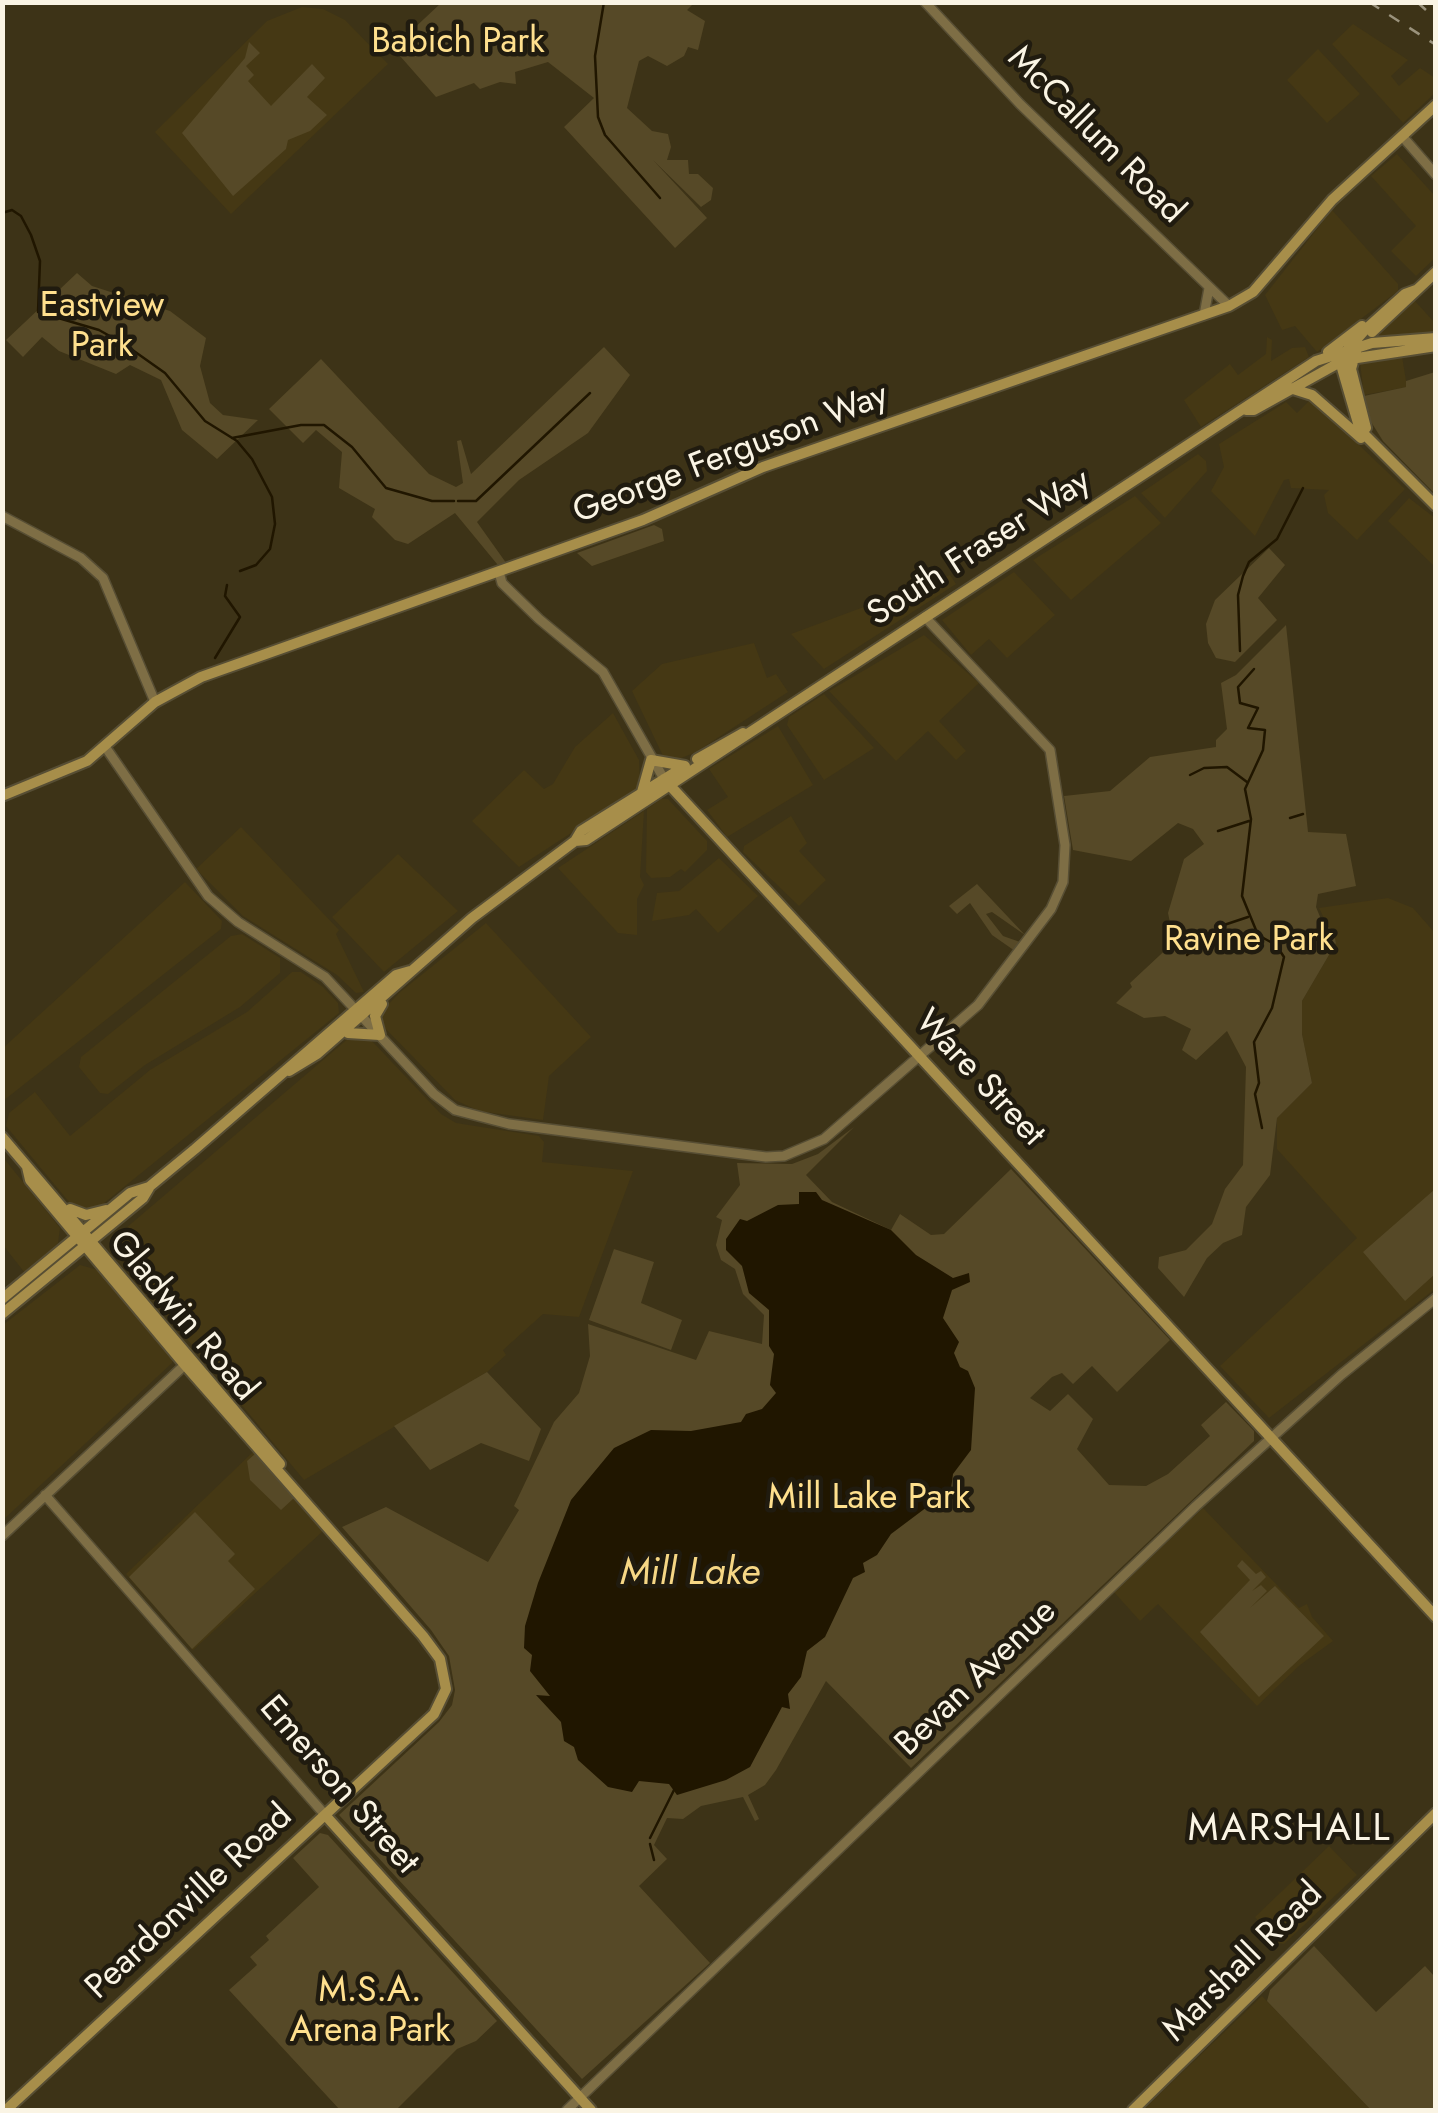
<!DOCTYPE html>
<html>
<head>
<meta charset="utf-8">
<style>
	body { margin:0 }
	#map { position:relative; width:1438px; height:2113px; overflow:hidden; background:#3d3317; font-family:Jost,sans-serif }
	canvas { display:block }
	.frame { position:absolute; inset:0; border:5px solid #faf4e4; pointer-events:none }
</style>
</head>
<body>
<div id="map">
<canvas width="1438" height="2113"></canvas>
<div class="frame"></div>
</div>
<script>
const context = document.querySelector('canvas').getContext('2d');
context.lineJoin = 'round';
function fill(path, color) {
  context.fillStyle = color;
  context.fill(path, 'evenodd');
}
function toPath(rows) {
  const path = new Path2D();
  for (const r of rows) {
    path.moveTo(r[0], r[1]);
    for (let i = 2; i < r.length; i += 2) path.lineTo(r[i], r[i + 1]);
  }
  return path;
}
function strokePath(path, color, width, dash) {
  context.strokeStyle = color;
  context.lineWidth = width;
  context.lineCap = dash ? 'butt' : 'round';
  context.setLineDash(dash || []);
  context.stroke(path);
}
function write(font, color, halo, rows, align = 'center') {
  context.font = font + ' Jost,sans-serif';
  context.lineWidth = 9;
  context.setLineDash([]);
  context.textBaseline = 'middle';
  context.strokeStyle = halo;
  context.fillStyle = color;
  for (const [text, x, y, turn = 0] of rows) {
    context.save();
    context.translate(x, y);
    context.rotate((+turn || 0) * Math.PI / 180);
    context.textAlign = isNaN(turn) ? turn : align;
    if (halo) context.strokeText(text, 0, 0);
    context.fillText(text, 0, 0);
    context.restore();
  }
}
const built = toPath([
	[302,7,323,9,345,20,388,64,231,214,155,132,267,21],
	[1353,24,1408,60,1391,76,1399,86,1420,68,1435,78,1435,93,1403,123,1332,44],
	[1318,49,1360,94,1327,123,1287,80],
	[1397,154,1435,196,1435,258,1416,276,1391,251,1416,226,1371,176],
	[1332,210,1398,284,1398,291,1317,352,1295,326,1282,330,1265,295],
	[1414,300,1435,323,1435,332,1379,336,1382,327],
	[1267,337,1272,340,1271,361,1292,348,1305,347,1309,357,1201,427,1184,400,1230,364,1238,375,1266,354],
	[1402,356,1407,387,1364,395,1360,363],
	[1311,399,1405,489,1357,540,1328,513,1324,495,1329,490,1291,488,1289,479,1284,480,1255,536,1211,491,1224,467,1219,444,1286,402,1297,413],
	[1198,454,1206,461,1207,471,1165,518,1141,493],
	[1135,496,1161,523,1071,600,1033,560],
	[1409,498,1435,518,1435,567,1388,521],
	[1014,572,1055,615,1007,658,989,639,971,655,942,620],
	[950,575,956,584,824,669,791,634],
	[924,635,979,683,939,721,966,751,956,760,928,731,896,761,829,691],
	[754,643,767,678,776,674,788,692,696,752,679,759,664,758,632,691,662,664],
	[824,694,874,748,824,780,787,725,789,717],
	[613,713,639,760,640,788,519,867,472,821,524,770,544,789,553,784,575,747],
	[778,726,813,785,727,837,707,810,728,797,709,769],
	[661,799,668,799,707,841,707,850,685,872,681,869,670,877,651,878,646,872,647,809],
	[644,811,640,877,644,885,637,899,637,935,618,933,558,868],
	[791,816,807,843,799,851,826,880,799,906,743,852,744,846],
	[241,827,339,930,336,934,364,992,356,993,337,975,243,916,196,869],
	[398,854,458,911,384,972,332,917],
	[719,858,758,896,718,933,696,909,689,915,652,921,657,893,679,891],
	[185,882,222,921,221,929,3,1101,3,1048],
	[1388,898,1413,908,1435,933,1435,1289,1269,1418,1220,1366,1357,1238,1277,1149,1277,1118,1312,1083,1302,1034,1302,1001,1336,943,1319,908],
	[486,923,591,1037,549,1076,543,1120,479,1111,455,1100,381,1024,384,1009,399,993],
	[242,934,280,958,280,973,240,1007,145,1065,108,1094,100,1093,79,1067,81,1057,231,936],
	[292,972,301,972,323,987,338,1003,339,1013,98,1208,79,1208,69,1202,6,1126,9,1113,35,1092,70,1136,150,1070,247,1012],
	[350,1037,371,1040,441,1114,456,1123,539,1136,544,1142,542,1162,633,1171,579,1317,543,1314,503,1350,506,1355,487,1372,304,1480,118,1256,112,1240],
	[2,1156,60,1228,58,1243,25,1273,3,1245],
	[80,1265,98,1270,173,1359,172,1363,3,1520,3,1325],
	[253,1452,323,1531,193,1650,126,1574],
	[1203,1508,1299,1608,1307,1604,1312,1617,1333,1641,1300,1665,1257,1706,1158,1604,1140,1621,1113,1591],
	[1329,1846,1357,1875,1284,1944,1278,1943,1255,1917],
	[1262,1996,1371,2110,1143,2110]
]);
const green = toPath([
	[441,3,694,3,687,10,705,21,698,50,688,47,684,56,667,66,648,56,639,61,627,108,652,131,668,134,671,147,667,160,688,160,689,174,698,174,713,188,711,200,701,207,653,160,707,218,675,248,564,127,594,98,548,62,515,72,516,84,500,82,480,89,474,83,436,97,393,48],
	[249,42,260,53,246,66,254,75,248,81,271,106,312,64,325,78,307,97,327,115,310,131,288,140,286,149,233,196,182,133,245,58],
	[77,273,92,286,170,311,206,338,200,366,210,403,223,415,258,420,217,459,182,430,161,380,130,365,116,374,59,351,42,337,23,357,6,340],
	[604,347,630,375,588,433,519,480,477,522,509,567,502,570,455,513,408,544,395,540,372,517,375,509,339,488,342,452,316,430,303,443,269,409,321,359,429,474,456,487,463,483,457,441,461,440,471,474],
	[1435,372,1436,372,1435,494,1383,441,1368,417,1364,396,1406,387,1406,381],
	[654,525,662,529,664,541,592,566,577,553],
	[1269,548,1285,565,1258,598,1277,620,1235,662,1216,658,1208,643,1206,624,1215,600],
	[1286,625,1308,832,1346,834,1356,886,1318,894,1316,907,1323,924,1333,930,1336,943,1302,1001,1302,1034,1312,1083,1277,1118,1270,1175,1246,1207,1242,1235,1223,1243,1207,1258,1184,1297,1158,1268,1159,1257,1186,1250,1212,1224,1225,1189,1243,1165,1246,1067,1227,1031,1196,1060,1182,1050,1191,1029,1165,1016,1144,1018,1116,1003,1132,987,1130,983,1174,942,1168,913,1184,859,1204,844,1193,829,1178,823,1131,861,1073,850,1064,796,1110,791,1150,757,1216,747,1216,740,1227,729,1221,683,1236,675],
	[977,884,1025,935,992,912,986,914,1003,936,1020,942,1015,951,992,935,970,903,957,914,949,906],
	[854,1127,806,1175,832,1202,891,1230,900,1214,931,1235,944,1234,1011,1169,1170,1340,1117,1392,1092,1366,1073,1384,1062,1373,1052,1377,1030,1398,1050,1411,1068,1394,1093,1419,1077,1449,1109,1485,1146,1486,1168,1474,1210,1436,1201,1425,1226,1402,1254,1431,1254,1441,911,1768,826,1681,776,1770,765,1785,748,1795,759,1819,755,1821,743,1797,701,1806,683,1819,667,1818,654,1845,667,1859,639,1886,710,1963,582,2079,339,1815,439,1722,452,1705,455,1690,449,1656,431,1630,342,1527,386,1507,488,1562,519,1510,514,1506,554,1422,579,1393,590,1356,588,1324,696,1360,709,1331,762,1344,764,1315,743,1294,735,1269,721,1260,716,1245,722,1220,716,1217,740,1185,737,1163,792,1164,818,1154],
	[1434,1190,1435,1274,1405,1301,1363,1252],
	[614,1249,654,1262,641,1303,682,1320,671,1350,589,1320],
	[487,1372,541,1429,529,1461,481,1443,430,1470,394,1426],
	[255,1454,294,1498,281,1510,250,1480,247,1461],
	[195,1512,235,1554,228,1561,255,1589,192,1649,129,1577],
	[1242,1560,1256,1574,1261,1571,1266,1577,1252,1591,1261,1585,1267,1591,1250,1608,1275,1586,1324,1636,1259,1697,1200,1632,1250,1580,1237,1566],
	[320,1833,328,1835,497,2021,476,2041,457,2049,396,2110,340,2110,229,1990,257,1965,250,1957,269,1940,266,1936,319,1887,293,1858],
	[1314,1946,1376,2012,1425,1966,1435,1977,1435,2110,1371,2110,1267,2001,1270,1990]
]);
const water = toPath([
	[799,1192,816,1192,822,1200,891,1230,916,1255,953,1278,969,1273,970,1282,952,1290,943,1318,959,1342,954,1353,960,1367,968,1371,975,1388,971,1450,953,1474,951,1489,891,1534,877,1555,863,1563,865,1572,853,1578,825,1637,807,1651,801,1677,788,1694,790,1709,782,1707,750,1767,726,1780,677,1795,669,1784,639,1781,632,1792,608,1787,578,1760,574,1747,564,1741,561,1722,536,1695,550,1696,530,1671,532,1655,524,1648,525,1626,538,1583,571,1500,614,1448,651,1430,691,1431,741,1422,746,1414,762,1409,776,1393,770,1385,774,1354,769,1346,769,1310,749,1293,742,1266,726,1250,726,1239,740,1219,747,1221,778,1205,799,1204]
]);
const stream = toPath([
	[604,2,595,56,598,117,605,135,660,198],
	[2,213,12,210,21,216,31,235,40,261,38,312,99,330,124,344,165,373,205,421,237,441,252,459,272,497,275,524,270,549,256,565,240,571],
	[232,438,301,425,324,425,352,447,386,488,432,501,454,501],
	[458,501,476,501,590,393],
	[1240,651,1238,595,1243,576,1249,562,1277,539,1303,488],
	[215,658,240,617,225,596,227,585],
	[1254,669,1238,687,1240,703,1258,708,1248,728,1265,730,1263,750,1245,789,1251,819,1242,896,1258,935,1276,945,1284,957,1272,1008,1254,1042,1259,1083,1255,1094,1262,1128],
	[1190,775,1204,768,1227,767,1247,782],
	[1290,818,1303,814],
	[1218,831,1249,821],
	[1187,955,1221,926,1248,917],
	[650,1838,674,1790],
	[650,1844,654,1860]
]);
const tertiary = toPath([
	[925,2,1020,104,1229,306],
	[1402,136,1436,175],
	[1204,315,1209,288],
	[2,516,81,558,103,578,155,702],
	[499,572,502,583,539,619,603,672,664,779],
	[106,748,208,896,238,922,325,977,434,1094,455,1110,509,1124,766,1157,784,1156,824,1139,978,1005,1051,909,1063,882,1065,845,1050,750,925,617],
	[45,1495,326,1816],
	[2,1536,190,1360],
	[567,2110,1196,1506,1341,1375,1436,1298]
]);
const secondary = toPath([
	[1416,290,1405,294,1365,330,1348,349,1342,368,1360,430,1436,506],
	[1372,332,1436,272],
	[1357,348,1351,369,1366,428],
	[1328,352,1362,326],
	[1290,388,1312,395,1361,438],
	[1246,410,1254,410,1344,360,1436,346],
	[697,759,743,733],
	[664,779,1436,1617],
	[642,792,651,760,685,766],
	[2,796,87,761,155,702,201,677,643,520,763,467,1229,306,1253,292,1332,200,1436,105],
	[575,841,586,840,1316,361,1372,343,1436,338],
	[348,1033,380,1035],
	[380,1035,375,1016,382,1004],
	[289,1071,317,1054,472,918,575,841,581,831,682,768],
	[2,1137,280,1464],
	[70,1209,86,1215,106,1210],
	[2,1299,130,1193,149,1187,195,1149,396,975,410,971],
	[2,1314,143,1198,149,1188],
	[326,1816,591,2110],
	[6,2110,434,1714,446,1689,440,1659,423,1636,185,1365,30,1180,27,1167],
	[1133,2110,1436,1813]
]);
const rail = toPath([
	[1369,2,1436,45],
	[1417,2,1436,19]
]);
const parkNames = [
	["Babich Park",458,44],
	["Eastview",102,308],
	["Park",102,348],
	["Ravine Park",1249,942],
	["Mill Lake Park",869,1500],
	["M.S.A.",370,1993],
	["Arena Park",370,2033]
];
const streetNames = [
	["McCallum Road",1095,136,45],
	["George Ferguson Way",731,455,-21],
	["South Fraser Way",980,549,-33],
	["Ware Street",979,1079,47],
	["Gladwin Road",182,1317,50],
	["Bevan Avenue",977,1679,-44],
	["Emerson Street",338,1786,49],
	["Peardonville Road",190,1903,-43],
	["Marshall Road",1244,1963,-45]
];
const waterNames = [
	["Mill Lake",690,1575]
];
const neighbourhoodNames = [
	["MARSHALL",1290,1831]
];
fill(built, '#453814');
fill(green, '#564927');
fill(water, '#201600');
strokePath(stream, '#201600', 2.5);
strokePath(tertiary, '#574e34', 12);
strokePath(secondary, '#574e34', 14);
strokePath(tertiary, '#7e6e45', 9);
strokePath(secondary, '#a78e4a', 10);
strokePath(rail, '#9a927c', 2.5, [12, 12]);
write('35px', '#ffe08e', '#201b0f', parkNames);
write('35px', '#faf4e4', '#201b0f', streetNames);
write('italic 38px', '#f6d785', '#201b0f', waterNames);
context.letterSpacing = '2.5px';
write('38px', '#faf4e4', '#201b0f', neighbourhoodNames);
context.letterSpacing = '0px';
</script>
</body>
</html>
